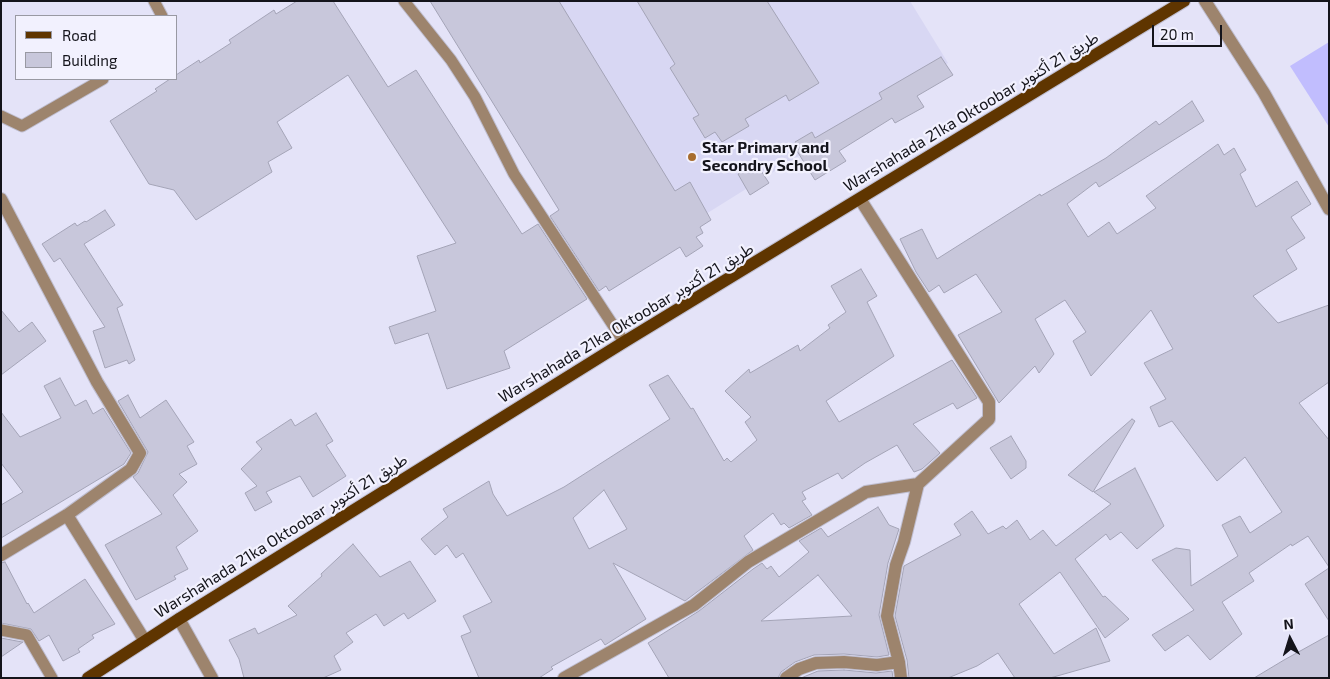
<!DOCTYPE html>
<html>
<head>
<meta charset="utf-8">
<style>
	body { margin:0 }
	#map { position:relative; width:1330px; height:679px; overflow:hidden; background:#e4e3f8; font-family:"Exo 2",sans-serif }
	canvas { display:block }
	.frame { position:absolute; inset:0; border:2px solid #14141b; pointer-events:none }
	.legend { position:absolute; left:15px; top:15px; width:162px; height:65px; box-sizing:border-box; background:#f2f1fe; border:1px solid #9999a3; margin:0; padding:6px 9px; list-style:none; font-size:15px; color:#14141b }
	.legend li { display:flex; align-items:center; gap:10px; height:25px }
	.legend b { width:25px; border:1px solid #9999a3 }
	.north { position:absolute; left:1265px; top:614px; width:50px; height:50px; -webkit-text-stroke:4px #f2f1fe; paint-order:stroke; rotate:355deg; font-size:14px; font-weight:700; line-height:20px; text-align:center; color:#14141b }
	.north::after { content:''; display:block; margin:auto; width:18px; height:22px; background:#14141b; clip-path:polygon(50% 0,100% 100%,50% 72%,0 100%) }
	.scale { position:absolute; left:1152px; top:25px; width:70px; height:22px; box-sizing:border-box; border:2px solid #14141b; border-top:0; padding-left:6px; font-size:15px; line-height:18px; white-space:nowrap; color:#14141b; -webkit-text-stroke:4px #f2f1fe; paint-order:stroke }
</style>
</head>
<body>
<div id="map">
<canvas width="1330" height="679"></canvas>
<div class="frame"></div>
<ul class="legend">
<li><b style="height:6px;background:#5f3500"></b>Road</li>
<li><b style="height:14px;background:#c8c7db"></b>Building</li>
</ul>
<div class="north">N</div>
<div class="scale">20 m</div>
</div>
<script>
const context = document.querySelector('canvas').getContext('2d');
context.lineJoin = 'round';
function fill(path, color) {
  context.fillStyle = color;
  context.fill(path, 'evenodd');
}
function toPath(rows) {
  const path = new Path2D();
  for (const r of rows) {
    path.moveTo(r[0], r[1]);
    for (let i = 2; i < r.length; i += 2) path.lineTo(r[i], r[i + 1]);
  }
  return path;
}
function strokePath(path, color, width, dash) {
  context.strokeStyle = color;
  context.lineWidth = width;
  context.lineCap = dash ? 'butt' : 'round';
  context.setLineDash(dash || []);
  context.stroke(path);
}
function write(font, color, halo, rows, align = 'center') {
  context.font = font + ' "Exo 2","Noto Sans Arabic",sans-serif';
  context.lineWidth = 4.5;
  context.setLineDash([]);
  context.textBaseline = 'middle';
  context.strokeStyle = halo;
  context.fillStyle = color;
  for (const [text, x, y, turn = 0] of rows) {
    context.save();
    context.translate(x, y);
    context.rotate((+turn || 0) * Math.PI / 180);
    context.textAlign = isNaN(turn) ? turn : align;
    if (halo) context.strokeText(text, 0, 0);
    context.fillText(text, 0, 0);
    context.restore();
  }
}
const built = toPath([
	[491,1,910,1,948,63,645,252]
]);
const green = toPath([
	[1329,42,1329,127,1290,66]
]);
const building = toPath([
	[297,1,333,1,388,87,416,70,522,234,538,224,587,299,504,351,510,368,447,389,428,333,395,344,389,327,436,311,417,256,456,243,348,75,277,122,292,148,268,162,272,172,196,220,174,190,149,184,110,121,157,91,155,89,170,79,176,79,176,75,199,60,200,63,231,43,229,40,274,10,276,14,297,1],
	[430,1,559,1,675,191,690,182,711,220,700,227,703,233,696,237,703,246,686,257,680,247,609,291,606,286,599,291,550,216,559,210,430,1],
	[637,1,767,1,819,83,789,101,786,95,745,119,749,126,722,142,715,132,705,138,693,118,699,115,670,68,675,64,637,1],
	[941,57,953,75,917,96,924,107,895,123,892,118,839,151,846,161,815,180,797,151,799,149,795,142,812,132,815,138,882,99,879,93,941,57],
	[1192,101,1204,121,1099,187,1096,182,1067,204,1088,237,1109,222,1117,234,1156,208,1146,196,1218,144,1224,155,1234,148,1246,170,1240,174,1256,207,1297,181,1311,204,1291,217,1305,238,1286,250,1297,269,1253,296,1278,323,1329,305,1329,382,1299,403,1329,440,1329,567,1308,536,1292,546,1291,544,1249,573,1254,581,1222,602,1242,634,1210,660,1188,635,1165,651,1152,635,1194,610,1152,560,1176,548,1190,550,1191,586,1238,556,1222,525,1240,516,1250,533,1282,512,1245,457,1217,481,1172,421,1159,427,1150,407,1166,399,1144,363,1173,349,1151,310,1091,376,1073,341,1086,332,1065,300,1035,319,1054,354,1039,373,1035,366,999,403,958,335,1002,312,976,274,944,293,939,285,929,292,916,272,900,239,922,229,937,259,1040,194,1041,196,1106,158,1156,121,1159,125,1192,101],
	[756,163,769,183,750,195,738,174,756,163],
	[105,210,115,225,84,244,123,305,117,308,135,360,129,364,127,360,105,368,93,331,105,327,60,258,54,262,42,244,75,223,77,226,85,221,86,222,105,210],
	[861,269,877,296,867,302,894,356,826,401,839,422,952,360,977,398,957,409,953,403,913,424,940,453,922,469,914,472,897,445,865,463,842,479,838,473,802,492,806,499,802,501,812,515,789,528,784,523,781,525,773,513,744,536,753,550,685,601,613,563,646,619,605,645,601,639,551,667,553,669,539,678,479,678,461,636,471,632,463,616,492,602,463,553,456,558,447,545,435,555,421,539,448,517,443,509,489,481,493,494,507,516,564,487,670,419,649,385,668,375,691,409,693,408,724,461,727,458,731,462,757,440,745,422,751,417,725,391,749,369,750,373,798,345,800,351,830,328,828,325,846,312,831,286,861,269],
	[604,490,627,529,589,549,573,518,604,490],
	[1,310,19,332,32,322,46,341,1,375,1,310],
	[60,378,75,406,86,400,93,414,103,408,131,453,124,464,1,538,1,505,23,492,1,463,1,412,20,437,61,418,44,386,60,378],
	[128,395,140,418,166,400,194,442,187,446,197,464,179,474,187,482,173,495,198,531,176,547,188,569,174,576,176,579,136,600,105,545,162,514,133,477,138,473,148,452,118,401,128,395],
	[316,413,333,441,326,445,346,476,313,497,300,476,266,492,272,502,255,511,245,493,257,486,241,469,262,449,256,442,291,419,295,426,316,413],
	[1132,419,1135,421,1093,492,1068,475,1132,419],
	[1011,436,1026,461,1026,468,1011,479,990,448,1011,436],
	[1135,468,1164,526,1137,549,1121,532,1110,540,1106,534,1075,559,1103,597,1105,596,1129,619,1105,638,1060,572,1019,604,1054,654,1096,628,1110,661,1050,678,1015,678,998,653,977,666,948,678,909,678,907,660,895,616,904,566,961,535,954,524,972,511,988,534,1003,526,1006,529,1017,520,1030,540,1043,530,1056,546,1111,504,1094,492,1135,468],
	[878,507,889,525,899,529,888,563,879,615,889,655,877,657,844,654,814,655,795,662,781,672,778,678,669,678,648,643,699,611,753,569,762,563,767,569,771,566,779,577,809,552,799,541,821,528,828,537,878,507],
	[818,575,852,616,761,621,818,575],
	[353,544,380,577,410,561,436,601,408,619,404,613,384,626,376,614,346,633,353,642,334,656,341,670,323,678,244,678,239,659,229,640,255,628,258,634,297,615,288,606,322,576,321,574,353,544],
	[5,562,27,604,28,603,34,613,85,579,115,624,92,635,94,638,78,649,80,652,63,661,49,635,39,641,31,629,1,623,1,563,5,562],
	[1329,568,1329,621,1305,584,1329,568],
	[1329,635,1329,678,1254,678,1284,660,1329,635],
	[1,638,22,642,23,642,1,657,1,638],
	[844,670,876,673,892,671,893,678,801,678,818,671,844,670]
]);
const service = toPath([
	[154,1,162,16],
	[404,1,451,60,475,97,514,174,624,342],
	[1,116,22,126,103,79],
	[1,630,27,635,52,678]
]);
const minor = toPath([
	[1205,1,1264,93,1329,209],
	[1,199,97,382,140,453,131,469,67,515,1,555],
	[67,515,145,641],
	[179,619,212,678],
	[564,678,694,605,748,562,866,492,918,484,989,419,989,402,860,199],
	[786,678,799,669,816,663,844,662,877,665,899,662],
	[901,678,899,662,887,616,896,565,904,542,918,484]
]);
const primary = toPath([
	[88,678,179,619,624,342,1184,1]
]);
const markers = [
	[692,157,5,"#a86d2e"]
];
const streetNames = [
	["Warshahada 21ka Oktoobar طريق 21 أكتوبر",971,112,-31],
	["Warshahada 21ka Oktoobar طريق 21 أكتوبر",626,323,-31],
	["Warshahada 21ka Oktoobar طريق 21 أكتوبر",281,536,-32]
];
const poiNames = [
	["Star Primary and",702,148],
	["Secondry School",702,166]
];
fill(built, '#d8d7f3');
fill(green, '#c1bdfe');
fill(building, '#c8c7db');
strokePath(building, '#a4a4b7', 1);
strokePath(service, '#bfbed0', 13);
strokePath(minor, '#bfbed0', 14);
strokePath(primary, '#bfbed0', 14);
strokePath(service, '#9d846d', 11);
strokePath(minor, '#9d846d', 12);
strokePath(primary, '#5f3500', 12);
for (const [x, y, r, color] of markers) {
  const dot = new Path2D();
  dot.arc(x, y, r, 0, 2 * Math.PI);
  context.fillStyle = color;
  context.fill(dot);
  strokePath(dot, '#f2f1fe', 2);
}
write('16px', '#14141b', '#f2f1fe', streetNames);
write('bold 16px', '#14141b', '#f2f1fe', poiNames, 'left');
</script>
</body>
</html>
